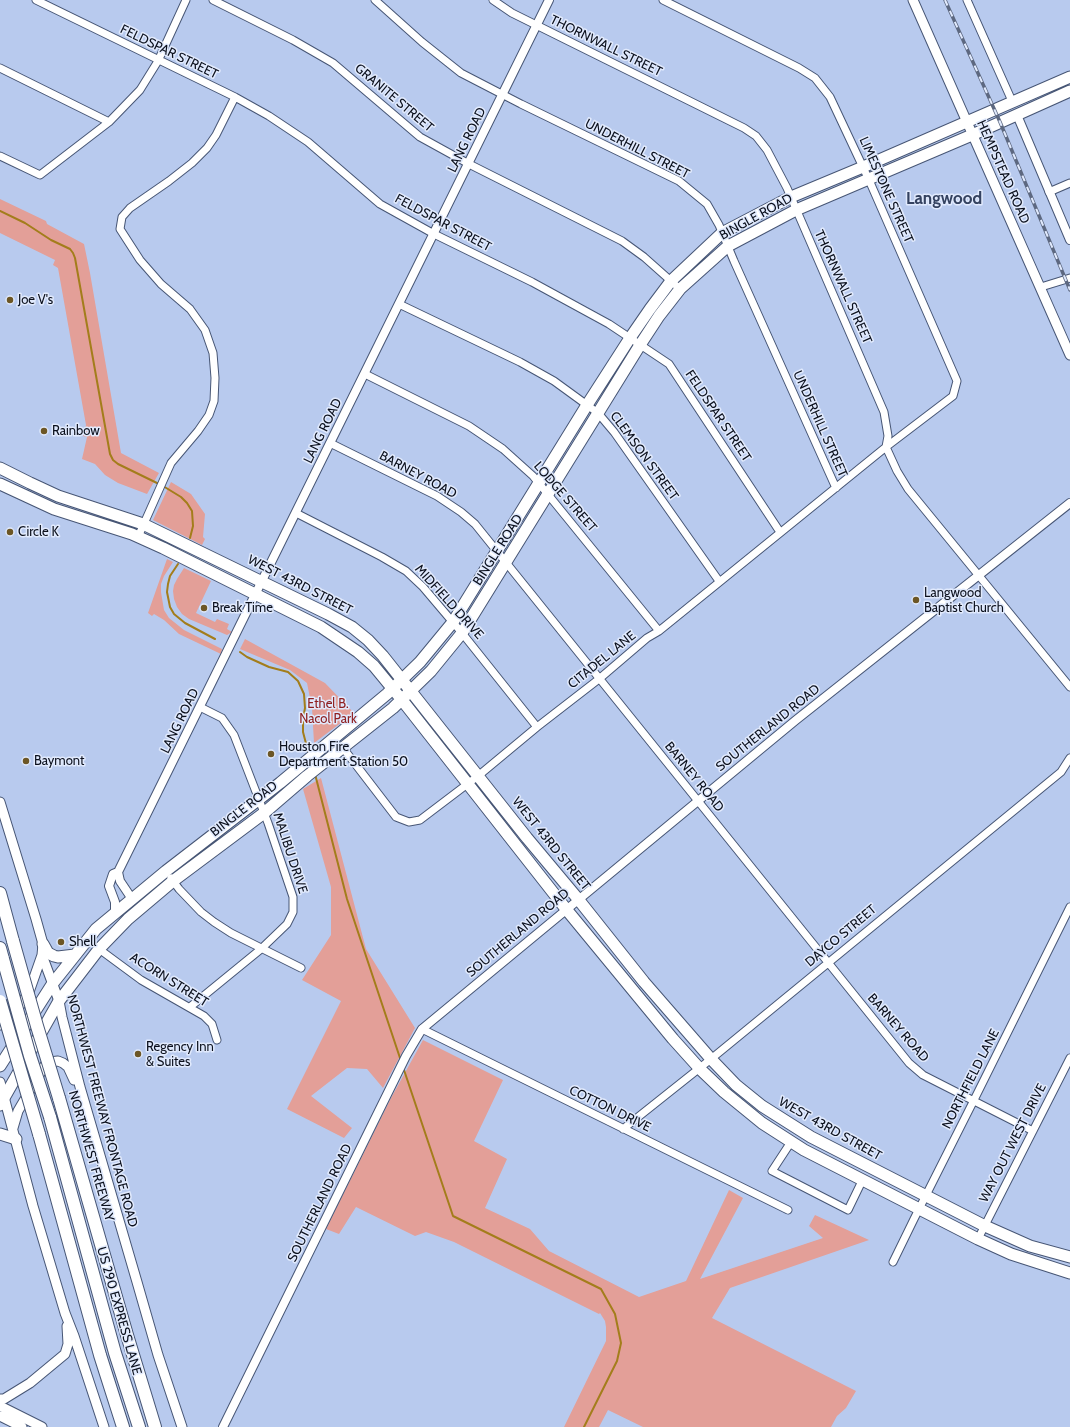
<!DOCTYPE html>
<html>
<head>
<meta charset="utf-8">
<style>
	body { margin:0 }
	canvas { display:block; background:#b8caee }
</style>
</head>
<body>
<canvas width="1070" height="1427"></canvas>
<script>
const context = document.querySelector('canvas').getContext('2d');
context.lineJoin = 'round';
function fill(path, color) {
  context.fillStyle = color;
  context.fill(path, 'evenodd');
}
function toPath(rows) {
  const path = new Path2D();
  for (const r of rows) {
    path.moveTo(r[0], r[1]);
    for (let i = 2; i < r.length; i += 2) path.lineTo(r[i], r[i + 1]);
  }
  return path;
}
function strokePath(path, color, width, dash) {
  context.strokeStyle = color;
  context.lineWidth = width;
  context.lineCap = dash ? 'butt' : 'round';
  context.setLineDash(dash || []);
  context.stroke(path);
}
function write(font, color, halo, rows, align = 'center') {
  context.font = font + ' Cabin,sans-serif';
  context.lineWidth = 3;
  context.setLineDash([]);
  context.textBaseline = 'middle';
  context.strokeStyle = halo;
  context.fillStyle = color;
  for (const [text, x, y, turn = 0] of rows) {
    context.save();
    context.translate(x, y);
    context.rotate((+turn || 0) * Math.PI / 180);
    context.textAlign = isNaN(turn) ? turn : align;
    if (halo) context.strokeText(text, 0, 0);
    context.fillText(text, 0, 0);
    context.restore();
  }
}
const green = toPath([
	[0,199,46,221,47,224,84,244,90,273,121,453,159,473,147,494,118,483,105,475,95,464,82,459,87,437,83,436,86,425,58,268,53,265,55,260,0,233],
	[171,482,191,494,205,514,203,537,205,539,202,545,153,520],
	[167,559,173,562,164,576,161,584,161,592,164,610,169,618,184,630,222,649,221,654,179,634,164,620,154,614,152,616,148,613],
	[184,568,211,581,196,613,215,622,217,619,229,624,227,629,232,632,227,635,189,619,182,614,177,607,174,599,173,591,174,585,177,579],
	[245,639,325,683,354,713,314,743,312,708,307,683,290,670,240,649],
	[321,778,366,949,415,1028,383,1088,367,1069,347,1068,311,1096,352,1128,344,1138,287,1109,341,1001,302,980,331,935,331,887,303,789],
	[423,1040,503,1080,474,1141,507,1159,485,1208,530,1229,549,1251,639,1297,686,1281,729,1190,743,1198,700,1279,823,1238,809,1226,815,1215,869,1240,730,1288,712,1318,856,1391,846,1408,837,1416,831,1427,643,1427,608,1410,599,1427,564,1427,606,1341,606,1327,605,1321,600,1313,599,1314,454,1242,426,1232,415,1236,356,1207,339,1234,326,1229,391,1098]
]);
const stream = toPath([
	[0,211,25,223,51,240,70,249,73,253,75,258,110,454,113,460,118,464,159,484],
	[163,486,181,497,187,503,192,511,193,526,190,538],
	[178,564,170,576,168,584,167,592,170,607,174,614,185,623,215,639],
	[240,652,247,657,269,667,288,672,298,681,304,694,305,708,303,719,303,732,309,755],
	[315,774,347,899,401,1061],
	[403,1067,453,1216,601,1289,615,1314,621,1343,617,1361,584,1427]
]);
const minor = toPath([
	[36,0,235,97,269,116,308,142,380,204,434,234,532,282,609,324,669,364,780,532],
	[213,0,293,40,333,63,420,137,469,164,622,241,644,257,680,289],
	[375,0,422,42,461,73,521,104,679,181,707,204,719,225,734,261,836,488],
	[493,0,512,13,744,128,756,136,767,150,787,188,884,412,888,436,886,447,897,471,908,489,1070,687],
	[967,0,1012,101],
	[0,68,109,122],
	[0,156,40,175,109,122,140,90,158,61,186,0],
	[1049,192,1070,183],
	[1041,287,1070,278],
	[399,304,520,362,554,381,598,413,614,432,719,581],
	[365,374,469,426,503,449,533,476,659,631],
	[330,443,437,496,461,512,475,524,909,1063,923,1075,1033,1131],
	[296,513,382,557,406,571,423,587,462,633,537,727],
	[138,537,171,463,198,431,209,415,214,401,215,378,213,353,205,330,190,309,161,284,140,260,120,229,122,217,130,208,169,181,192,163,207,148,216,135,235,97],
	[343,748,396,817,409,822,420,820,478,776,537,727,599,679,647,638,659,631,886,447,953,396,957,381,869,180,830,97,815,78,799,68,663,0],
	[171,878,179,889,201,912,214,922,231,933,301,968],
	[99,949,141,980,204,1016,212,1024,217,1040],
	[190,1007,261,949,287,924,293,912,293,897,268,823,234,735,222,718,200,707],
	[422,1029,788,1210],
	[623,1129,711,1059,1061,772,1070,758],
	[791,1142,772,1171,848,1210,862,1181],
	[978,1239,1070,1058],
	[893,1262,914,1219,973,1102,1070,907]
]);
const tertiary = toPath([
	[1017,115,1070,240],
	[132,899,120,881,118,872,549,0],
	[115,913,115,902,109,886,113,874,118,872],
	[223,1427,406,1056,422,1029,796,720,1070,503]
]);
const secondary = toPath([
	[913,0,1070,355],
	[0,802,36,919,43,944,42,955,59,1001,62,1017,80,1087,137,1282,158,1355,182,1427],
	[0,1025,9,1022,29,992,42,955],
	[0,1082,33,1206,65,1313,74,1336,104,1427],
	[13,1128,18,1111,45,1065,49,1062,58,1061,63,1063,68,1067,74,1080],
	[0,1399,4,1399,30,1383,65,1354,68,1344,67,1326],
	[0,1406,42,1427],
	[0,1416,22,1427]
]);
const primary = toPath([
	[0,468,30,483,58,496,143,524,328,614,352,627,368,640,383,656,527,838,578,899,644,982,711,1059,736,1085,762,1106,811,1137,985,1226,1030,1246,1070,1257],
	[0,484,54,509,132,534,163,548,321,627,358,652,374,666,402,700,566,909,673,1039,700,1069,724,1092,762,1123,804,1150,978,1239,1011,1254,1070,1273],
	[43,944,48,953,54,956,58,957,75,955],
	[0,1066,53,983,96,929,166,871,280,783,387,694,420,662,453,622,587,405,630,338,650,309,671,281,722,233,791,197,863,167,1070,77],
	[0,1105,59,1001,99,949,128,919,173,881,264,813,307,776,393,708,431,671,462,633,640,345,659,316,680,289,728,246,796,210,972,135,1070,91],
	[0,1134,16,1139]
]);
const motorway = toPath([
	[0,893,13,941],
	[0,948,3,959],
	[59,1098,127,1335,155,1427],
	[50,1117,115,1353,139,1427],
	[39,1134,100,1355,123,1427]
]);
const rail = toPath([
	[945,0,1000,122,1070,290]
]);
const motorwayBridge = toPath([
	[13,941,37,1026,59,1098],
	[3,959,30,1056,50,1117],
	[0,1001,39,1134]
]);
const markers = [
	[10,300,4,"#6c5625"],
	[44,431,4,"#6c5625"],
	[10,532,4,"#6c5625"],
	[916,600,4,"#6c5625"],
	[204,608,4,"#6c5625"],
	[271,754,4,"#6c5625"],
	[26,761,4,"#6c5625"],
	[61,942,4,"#6c5625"],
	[138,1054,4,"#6c5625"]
];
const streetNames = [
	["THORNWALL STREET",606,46,26],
	["FELDSPAR STREET",169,52,26],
	["GRANITE STREET",394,98,40],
	["LANG ROAD",467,140,-64],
	["UNDERHILL STREET",637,149,27],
	["HEMPSTEAD ROAD",1003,172,66],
	["LIMESTONE STREET",886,190,66],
	["BINGLE ROAD",756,217,-29],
	["FELDSPAR STREET",443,223,28],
	["THORNWALL STREET",843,287,66],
	["FELDSPAR STREET",718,416,56],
	["UNDERHILL STREET",820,424,66],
	["LANG ROAD",323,431,-64],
	["CLEMSON STREET",644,456,54],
	["BARNEY ROAD",418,475,28],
	["LODGE STREET",565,497,49],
	["BINGLE ROAD",498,550,-58],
	["WEST 43RD STREET",300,585,27],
	["MIDFIELD DRIVE",449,602,48],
	["CITADEL LANE",602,660,-39],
	["LANG ROAD",180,721,-64],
	["SOUTHERLAND ROAD",768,728,-39],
	["BARNEY ROAD",694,777,51],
	["BINGLE ROAD",244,809,-38],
	["WEST 43RD STREET",551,844,51],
	["MALIBU DRIVE",290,853,72],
	["SOUTHERLAND ROAD",518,933,-40],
	["DAYCO STREET",841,936,-40],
	["ACORN STREET",169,980,32],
	["BARNEY ROAD",898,1028,49],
	["NORTHFIELD LANE",971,1079,-63],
	["COTTON DRIVE",610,1109,26],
	["NORTHWEST FREEWAY FRONTAGE ROAD",102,1111,75],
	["WEST 43RD STREET",830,1129,29],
	["WAY OUT WEST DRIVE",1013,1143,-63],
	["NORTHWEST FREEWAY",91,1156,74],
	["SOUTHERLAND ROAD",320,1203,-64],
	["US 290 EXPRESS LANE",119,1311,74]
];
const poiNames = [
	["Joe V's",18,300],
	["Rainbow",52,431],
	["Circle K",18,532],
	["Langwood",924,593],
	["Baptist Church",924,608],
	["Break Time",212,608],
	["Houston Fire",279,747],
	["Department Station 50",279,762],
	["Baymont",34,761],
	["Shell",69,942],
	["Regency Inn",146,1047],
	["& Suites",146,1062]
];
const parkNames = [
	["Ethel B.",328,704],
	["Nacol Park",328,719]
];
const districtNames = [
	["Langwood",944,199]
];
fill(green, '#e39f98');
strokePath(stream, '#a37d1b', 2);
strokePath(minor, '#475675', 9);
strokePath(tertiary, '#475675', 10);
strokePath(secondary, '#475675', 11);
strokePath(primary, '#475675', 13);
strokePath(motorway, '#475675', 14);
strokePath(minor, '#fff', 7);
strokePath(tertiary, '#fff', 8);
strokePath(secondary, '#fff', 9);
strokePath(primary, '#fff', 11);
strokePath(motorway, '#fff', 12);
strokePath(rail, '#5d6880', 3.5);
strokePath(rail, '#e1eafd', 2, [6]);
strokePath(motorwayBridge, '#475675', 14, []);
strokePath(motorwayBridge, '#fff', 12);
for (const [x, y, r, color] of markers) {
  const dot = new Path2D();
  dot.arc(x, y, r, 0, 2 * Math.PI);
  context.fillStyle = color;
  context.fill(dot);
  strokePath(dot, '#e1eafd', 1.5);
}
write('13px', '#0b101d', '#e1eafd', streetNames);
write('13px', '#0b101d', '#e1eafd', poiNames, 'left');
write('13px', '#8e1f20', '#e1eafd', parkNames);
write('bold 17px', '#344260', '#e1eafd', districtNames);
</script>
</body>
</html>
